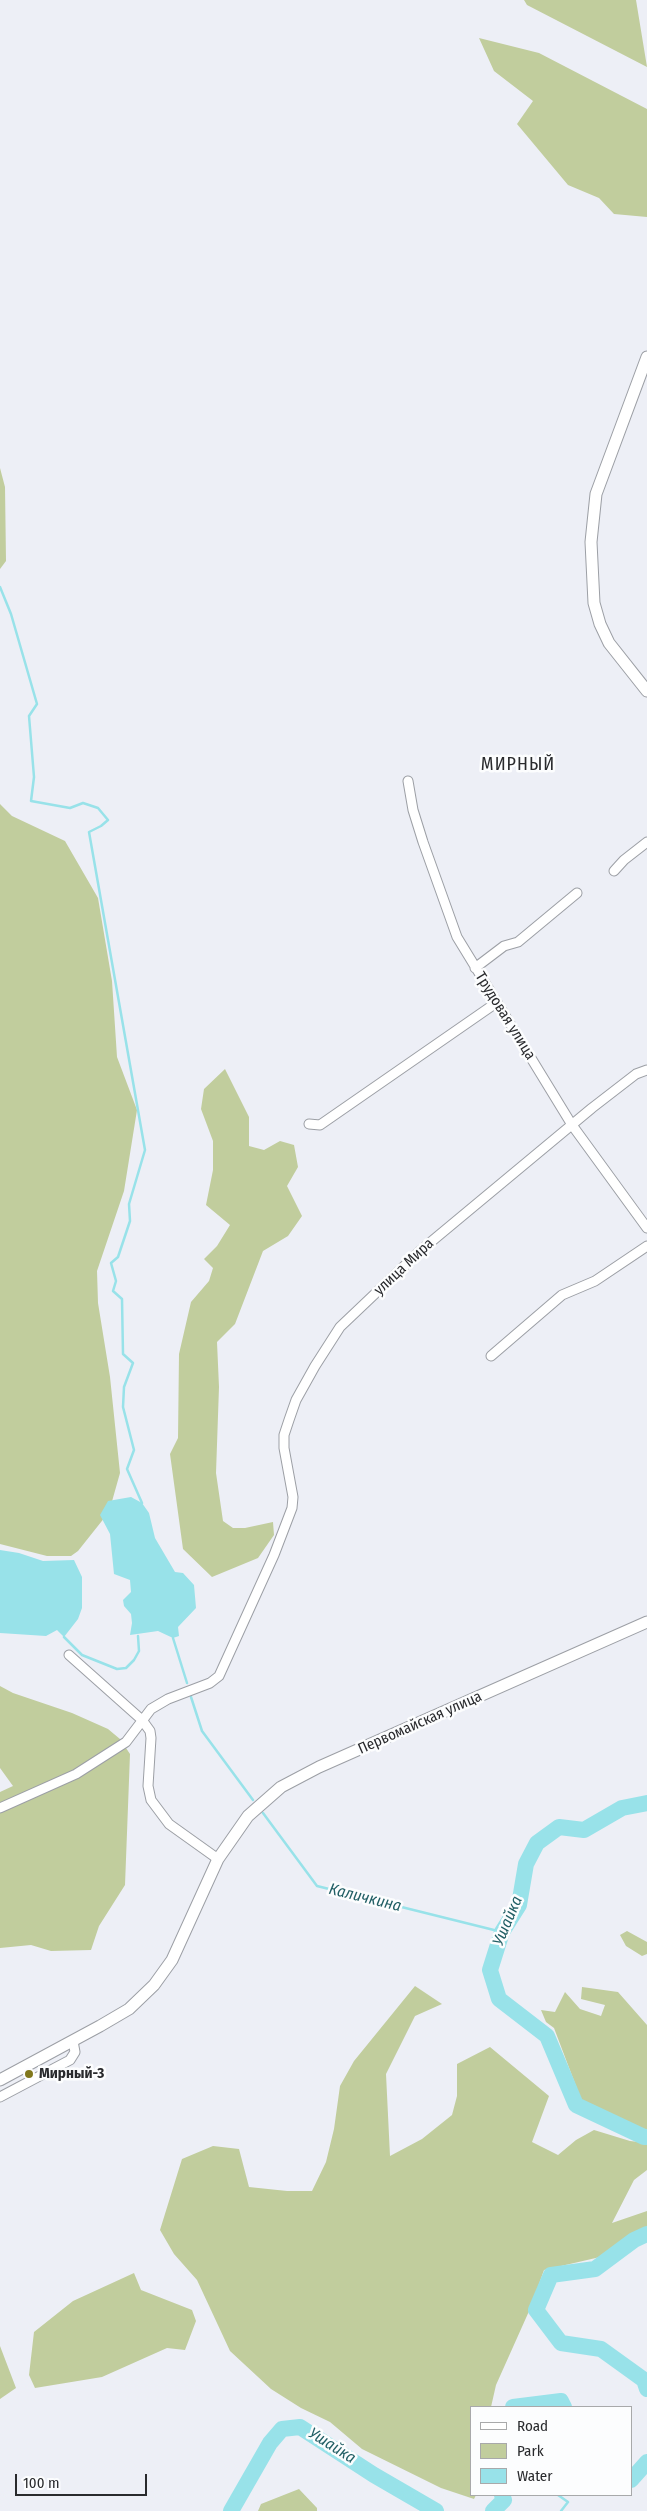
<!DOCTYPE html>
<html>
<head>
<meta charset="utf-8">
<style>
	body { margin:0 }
	#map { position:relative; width:647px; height:2511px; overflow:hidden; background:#edeff6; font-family:"Fira Sans Condensed",sans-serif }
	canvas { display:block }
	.legend { position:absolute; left:470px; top:2406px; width:162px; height:90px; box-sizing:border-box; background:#fcfdfe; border:1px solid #a8a9aa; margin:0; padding:6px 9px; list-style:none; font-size:15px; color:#292a2d }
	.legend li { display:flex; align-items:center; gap:10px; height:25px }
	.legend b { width:25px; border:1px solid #a8a9aa }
	.scale { position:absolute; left:15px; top:2474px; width:132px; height:22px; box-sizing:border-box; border:2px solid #292a2d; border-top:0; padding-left:6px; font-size:15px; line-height:18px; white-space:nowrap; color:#292a2d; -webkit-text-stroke:4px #fcfdfe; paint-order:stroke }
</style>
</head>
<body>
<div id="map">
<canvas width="647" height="2511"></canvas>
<ul class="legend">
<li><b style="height:6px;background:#fff"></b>Road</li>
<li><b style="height:14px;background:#c1cd9d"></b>Park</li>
<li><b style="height:14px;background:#98e2e9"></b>Water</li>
</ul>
<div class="scale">100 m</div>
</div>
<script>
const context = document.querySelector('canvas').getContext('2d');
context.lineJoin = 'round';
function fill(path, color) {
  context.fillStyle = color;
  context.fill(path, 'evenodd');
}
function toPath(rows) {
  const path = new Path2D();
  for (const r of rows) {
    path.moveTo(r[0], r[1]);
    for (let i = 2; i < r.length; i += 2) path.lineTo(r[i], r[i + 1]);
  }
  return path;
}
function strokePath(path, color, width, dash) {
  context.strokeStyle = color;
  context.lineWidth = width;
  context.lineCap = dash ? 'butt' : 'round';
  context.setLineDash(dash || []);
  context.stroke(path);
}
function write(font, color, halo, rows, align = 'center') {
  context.font = font + ' "Fira Sans Condensed",sans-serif';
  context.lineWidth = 5;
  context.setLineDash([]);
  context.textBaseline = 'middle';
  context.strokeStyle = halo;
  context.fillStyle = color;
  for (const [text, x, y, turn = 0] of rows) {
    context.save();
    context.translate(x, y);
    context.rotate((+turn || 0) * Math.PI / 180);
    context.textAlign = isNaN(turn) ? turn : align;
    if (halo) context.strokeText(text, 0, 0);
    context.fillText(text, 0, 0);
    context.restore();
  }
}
const green = toPath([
	[524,0,636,0,647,67,527,5],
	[479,38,539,53,647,109,647,217,614,214,599,198,568,185,517,124,533,101,494,71],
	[0,468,5,487,6,561,0,569],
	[0,804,12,816,65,841,98,898,112,981,117,1057,137,1110,124,1191,97,1271,98,1303,110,1377,120,1473,109,1512,78,1551,71,1556,47,1556,0,1544],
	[225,1069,249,1117,249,1146,264,1150,280,1141,294,1145,298,1167,287,1186,302,1216,288,1236,263,1251,235,1324,217,1342,219,1387,216,1473,223,1521,233,1528,245,1528,273,1522,274,1535,258,1558,212,1577,183,1549,170,1454,178,1438,179,1354,191,1302,209,1281,213,1268,204,1259,217,1246,230,1225,206,1205,213,1170,213,1141,201,1109,204,1089],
	[0,1686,13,1693,72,1713,108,1729,120,1739,130,1754,125,1885,99,1926,91,1950,51,1951,31,1945,0,1948,0,1792,13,1786,0,1768],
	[627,1931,647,1942,647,1954,642,1956,626,1946,620,1935],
	[415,1986,442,2004,415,2016,386,2074,390,2156,422,2139,452,2115,457,2096,457,2064,490,2047,549,2096,532,2142,558,2155,576,2140,594,2130,630,2141,647,2143,647,2170,634,2180,612,2223,647,2211,647,2227,600,2257,544,2270,530,2309,496,2385,491,2407,471,2407,471,2495,476,2495,474,2499,441,2488,362,2449,330,2422,301,2408,271,2389,230,2351,197,2280,174,2254,160,2230,182,2159,213,2146,239,2149,249,2187,287,2191,312,2191,326,2162,334,2129,340,2086,354,2061],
	[582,1987,618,1992,647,2025,647,2132,582,2102,554,2028,546,2022,541,2010,555,2012,565,1992,580,2009,601,2016,605,2005,581,1999],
	[134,2273,141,2290,192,2310,196,2321,185,2350,167,2348,102,2377,35,2388,29,2375,34,2332,73,2301],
	[0,2346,16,2388,0,2399],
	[299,2489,317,2508,317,2511,258,2511,261,2504]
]);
const water = toPath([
	[131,1497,142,1503,149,1513,155,1538,175,1572,183,1573,194,1585,196,1608,178,1627,179,1636,173,1638,158,1631,130,1635,132,1623,131,1614,124,1606,123,1600,131,1592,130,1580,114,1574,110,1534,100,1515,108,1501],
	[0,1550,19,1553,43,1561,74,1560,82,1577,82,1608,78,1619,64,1637,57,1630,46,1636,0,1633]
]);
const stream = toPath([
	[0,587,11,614,37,704,29,716,34,777,31,801,70,808,83,803,98,808,108,820,101,826,89,832,145,1150,129,1204,130,1221,118,1257,111,1263,116,1281,113,1291,122,1299,123,1354,133,1363,124,1387,123,1407,134,1450,127,1469,142,1503],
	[64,1637,82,1655,117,1669,126,1668,134,1660,139,1651,138,1636],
	[173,1638,187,1683],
	[191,1697,202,1731,253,1800],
	[263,1813,317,1886,502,1932],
	[558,2495,568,2502,561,2511]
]);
const river = toPath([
	[647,1803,622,1808,584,1830,559,1827,537,1843,526,1864,519,1905,502,1932,490,1970,499,1999,547,2036,576,2105,644,2137,647,2137],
	[647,2234,634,2240,595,2269,551,2275,536,2310,561,2343,601,2349,644,2380,647,2389],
	[513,2407,561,2401,564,2407],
	[631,2480,647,2462],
	[231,2511,270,2443,282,2429,300,2427,374,2475,436,2511],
	[493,2511,504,2500,502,2495]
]);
const minor = toPath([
	[408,781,413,810,423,842,457,937,572,1125,647,1228],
	[614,871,624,860,647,842],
	[475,968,504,946,518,942,577,893],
	[309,1124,320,1125,496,1003],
	[491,1356,562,1295,595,1281,647,1246],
	[69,1655,142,1720,150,1731,151,1738,148,1786,151,1800,169,1824,218,1859],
	[0,1808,76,1774,126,1742,151,1709,168,1699,210,1683,219,1676,274,1555,292,1508,293,1497,284,1448,284,1435,289,1420,296,1400,315,1366,340,1327,420,1251,592,1108,636,1074,647,1070],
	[0,2097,70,2060,75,2052,73,2041]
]);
const tertiary = toPath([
	[647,357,596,494,591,542,594,603,600,624,609,643,647,691],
	[0,2080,100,2026,129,2009,154,1985,172,1960,218,1859,248,1816,281,1787,319,1767,647,1622]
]);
const markers = [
	[29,2074,5,"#80771c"]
];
const streetNames = [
	["Трудовая улица",505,1016,58],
	["улица Мира",404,1267,-43],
	["Первомайская улица",420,1723,-24]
];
const poiNames = [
	["Мирный-3",39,2074]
];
const waterNames = [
	["Каличкина",365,1898,14],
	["Ушайка",508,1921,-67],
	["Ушайка",332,2446,32]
];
const quarterNames = [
	["МИРНЫЙ",518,765]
];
fill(green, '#c1cd9d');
fill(water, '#98e2e9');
strokePath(stream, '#98e2e9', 2.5);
strokePath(river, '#98e2e9', 16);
strokePath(minor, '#9c9fa5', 11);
strokePath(tertiary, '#9c9fa5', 13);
strokePath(minor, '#fff', 9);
strokePath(tertiary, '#fff', 11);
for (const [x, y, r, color] of markers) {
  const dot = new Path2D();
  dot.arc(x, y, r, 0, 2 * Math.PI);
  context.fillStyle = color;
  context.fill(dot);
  strokePath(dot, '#fcfdfe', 2);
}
write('15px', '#292a2d', '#fcfdfe', streetNames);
write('bold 15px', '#292a2d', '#fcfdfe', poiNames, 'left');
write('italic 16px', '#225f65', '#fcfdfe', waterNames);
context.letterSpacing = '1px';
write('18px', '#292a2d', '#fcfdfe', quarterNames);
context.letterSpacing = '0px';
</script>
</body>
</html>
